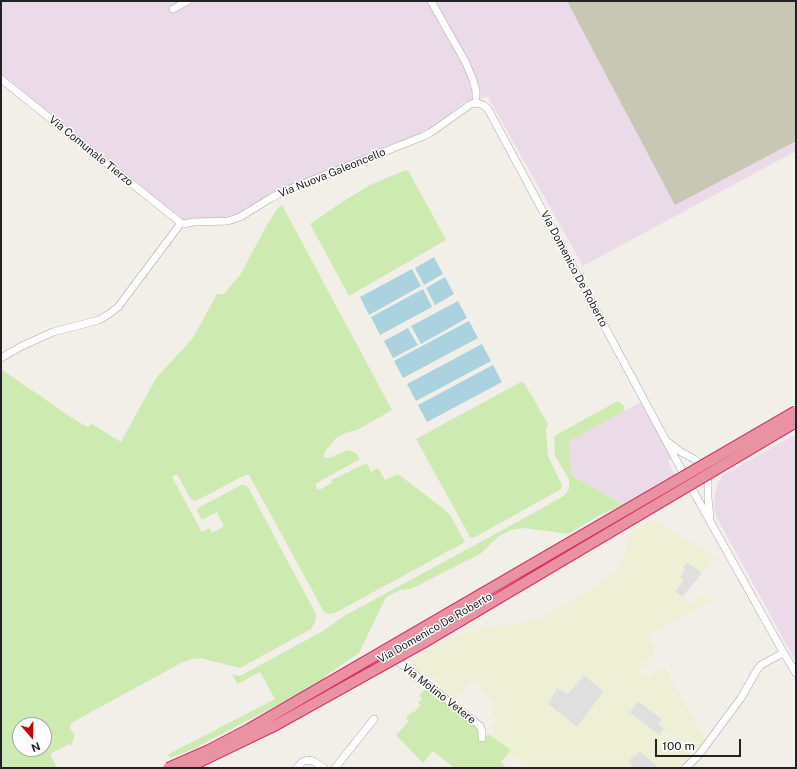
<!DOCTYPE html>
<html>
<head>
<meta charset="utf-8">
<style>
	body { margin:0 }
	#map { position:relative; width:797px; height:769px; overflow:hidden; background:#f2efe9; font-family:"Public Sans",sans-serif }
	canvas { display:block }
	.frame { position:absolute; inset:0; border:2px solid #222; pointer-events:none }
	.north { position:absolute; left:12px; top:717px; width:40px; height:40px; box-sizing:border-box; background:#fff; border:1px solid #a7a7a7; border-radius:50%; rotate:160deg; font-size:11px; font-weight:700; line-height:16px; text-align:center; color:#222 }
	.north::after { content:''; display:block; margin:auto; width:14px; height:18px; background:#d40000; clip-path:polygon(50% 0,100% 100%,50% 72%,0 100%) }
	.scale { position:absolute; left:655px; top:739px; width:86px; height:18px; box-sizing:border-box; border:2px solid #222; border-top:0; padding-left:5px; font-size:12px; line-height:14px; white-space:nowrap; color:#222; -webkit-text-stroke:3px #fff; paint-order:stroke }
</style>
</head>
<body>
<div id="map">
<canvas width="797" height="769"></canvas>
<div class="frame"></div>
<div class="north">N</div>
<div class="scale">100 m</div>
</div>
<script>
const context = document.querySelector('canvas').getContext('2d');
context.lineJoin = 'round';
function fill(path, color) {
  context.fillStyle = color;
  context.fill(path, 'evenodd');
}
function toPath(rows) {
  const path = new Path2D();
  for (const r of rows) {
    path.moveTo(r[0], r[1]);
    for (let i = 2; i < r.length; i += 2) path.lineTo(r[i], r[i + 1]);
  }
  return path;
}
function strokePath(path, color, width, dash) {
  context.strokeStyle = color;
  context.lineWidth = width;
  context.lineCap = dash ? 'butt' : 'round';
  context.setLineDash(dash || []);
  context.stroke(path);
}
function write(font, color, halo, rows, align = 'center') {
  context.font = font + ' "Public Sans",sans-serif';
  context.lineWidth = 3;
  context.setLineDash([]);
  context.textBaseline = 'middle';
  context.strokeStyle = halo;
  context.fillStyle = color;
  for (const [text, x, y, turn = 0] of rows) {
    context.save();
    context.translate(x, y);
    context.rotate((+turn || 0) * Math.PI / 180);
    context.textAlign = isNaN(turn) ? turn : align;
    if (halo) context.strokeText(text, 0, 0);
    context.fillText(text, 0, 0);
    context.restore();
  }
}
const residential = toPath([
	[687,562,702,573,698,578,682,597,674,591,683,580,679,577,685,570,682,568],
	[584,675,604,691,577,727,548,704,557,687,568,693],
	[638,701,662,719,658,724,664,729,659,735,629,713],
	[640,751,657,766,655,768,634,768,628,762,634,755]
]);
const industrial = toPath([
	[1,1,796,1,796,151,583,266,488,97,464,102,444,120,427,131,267,197,245,212,225,218,180,221,1,74],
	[641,402,671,457,668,462,675,475,623,505,571,475,569,440],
	[796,434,796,662,716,516,714,504,715,495,717,485,722,476]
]);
const construction = toPath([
	[567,1,796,1,796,141,675,205]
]);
const farmland = toPath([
	[652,520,718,558,709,562,702,573,687,562,682,568,685,569,680,577,684,580,675,591,692,605,702,595,710,601,648,635,656,650,639,671,650,679,655,672,665,667,706,742,698,751,693,750,658,724,662,719,638,701,629,712,659,735,662,732,690,754,691,760,682,768,655,768,657,766,640,751,635,756,634,755,628,762,634,768,528,768,509,752,510,750,491,735,496,730,491,726,496,719,491,714,496,708,492,705,494,702,490,697,481,690,483,688,473,680,467,686,453,703,430,687,436,680,428,672,422,678,404,664,423,656,421,652,456,636,471,630,526,623,544,616,579,597,614,574,619,567,627,546,630,533],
	[584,675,604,692,577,727,548,704,557,688,568,694]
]);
const grass = toPath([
	[406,170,409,172,446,240,349,296,310,224,342,202,370,185],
	[282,205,392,410,357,430,343,434,336,438,326,450,324,453,324,457,328,458,332,457,348,450,356,453,360,459,315,484,317,489,319,490,332,483,331,480,367,463,371,472,378,468,385,480,398,474,441,507,450,515,465,542,335,613,329,614,324,612,249,475,245,475,196,501,194,501,190,498,177,474,172,477,202,532,209,528,212,533,224,526,217,512,202,520,197,510,198,508,241,485,245,485,248,487,316,614,315,622,311,629,240,668,200,658,192,659,181,663,73,722,70,725,70,729,75,735,71,746,69,744,50,754,57,768,1,768,1,369,75,420,88,427,92,424,121,442,156,378,193,338,217,294,224,294,240,275,267,225,277,209],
	[20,725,44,725,44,749,20,749],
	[521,382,524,383,548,424,546,430,548,456,560,481,562,485,561,489,477,536,472,538,470,537,416,439],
	[618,401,622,404,624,407,624,411,569,441,571,475,623,505,602,514,568,534,525,528,511,530,499,536,480,554,411,589,400,590,386,597,359,653,324,677,323,681,195,748,171,758,167,755,275,699,260,672,237,684,232,674,239,676,242,675,323,631,344,616,508,527,564,496,569,489,569,479,555,456,554,437,556,435],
	[426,688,479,730,478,731,481,733,478,738,482,741,488,734,511,750,501,762,505,766,504,768,451,768,452,766,433,751,423,763,396,735,409,721,406,718,411,712,413,713,421,705,418,703,422,698,419,696]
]);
const water = toPath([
	[434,257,443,274,424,285,415,268],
	[412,269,421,286,369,315,360,297],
	[445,277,454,294,435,305,426,288],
	[423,289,432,307,380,335,371,317],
	[458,301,467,318,421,344,411,326],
	[469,321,478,338,403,378,394,361],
	[408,328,418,345,393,358,384,341],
	[482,344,491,361,416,401,407,384],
	[493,365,502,382,427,422,418,405]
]);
const minor = toPath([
	[431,1,466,63,473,80,476,91,476,97],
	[173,9,188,1],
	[1,79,181,223],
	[181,223,184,224,194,222,228,221,240,217,271,198,285,191,424,136,430,133,471,104,477,103,483,105,488,109,687,480,782,650,796,673],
	[1,358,22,346,53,332,99,320,109,314,118,307,181,223],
	[669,443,681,452,694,459,699,463,705,470,708,482,708,498,710,517],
	[391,656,480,726,482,731,482,738],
	[306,702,634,511],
	[264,725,292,710],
	[297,768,302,762,308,760,313,761,324,768],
	[335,768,374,719],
	[685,768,698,756,741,698,757,670,761,665,783,653]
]);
const highwayBridge = toPath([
	[168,768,209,750,249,729,796,411],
	[187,768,276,725,423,643,796,422]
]);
const streetNames = [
	["Via Comunale Tierzo",91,151,39],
	["Via Nuova Galeoncello",332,173,-22],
	["Via Domenico De Roberto",574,269,62],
	["Via Domenico De Roberto",435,628,-30],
	["Via Molino Vetere",439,694,38]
];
fill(residential, '#e0dfdf');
fill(industrial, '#ebdbe8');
fill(construction, '#c7c7b4');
fill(farmland, '#eef0d5');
fill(grass, '#cdebb0');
fill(water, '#aad3df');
strokePath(minor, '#a9a9a9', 8);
strokePath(minor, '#fff', 7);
strokePath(highwayBridge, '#dc2a67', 12, []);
strokePath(highwayBridge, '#e892a2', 10);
write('11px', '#222', '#fff', streetNames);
</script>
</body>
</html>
